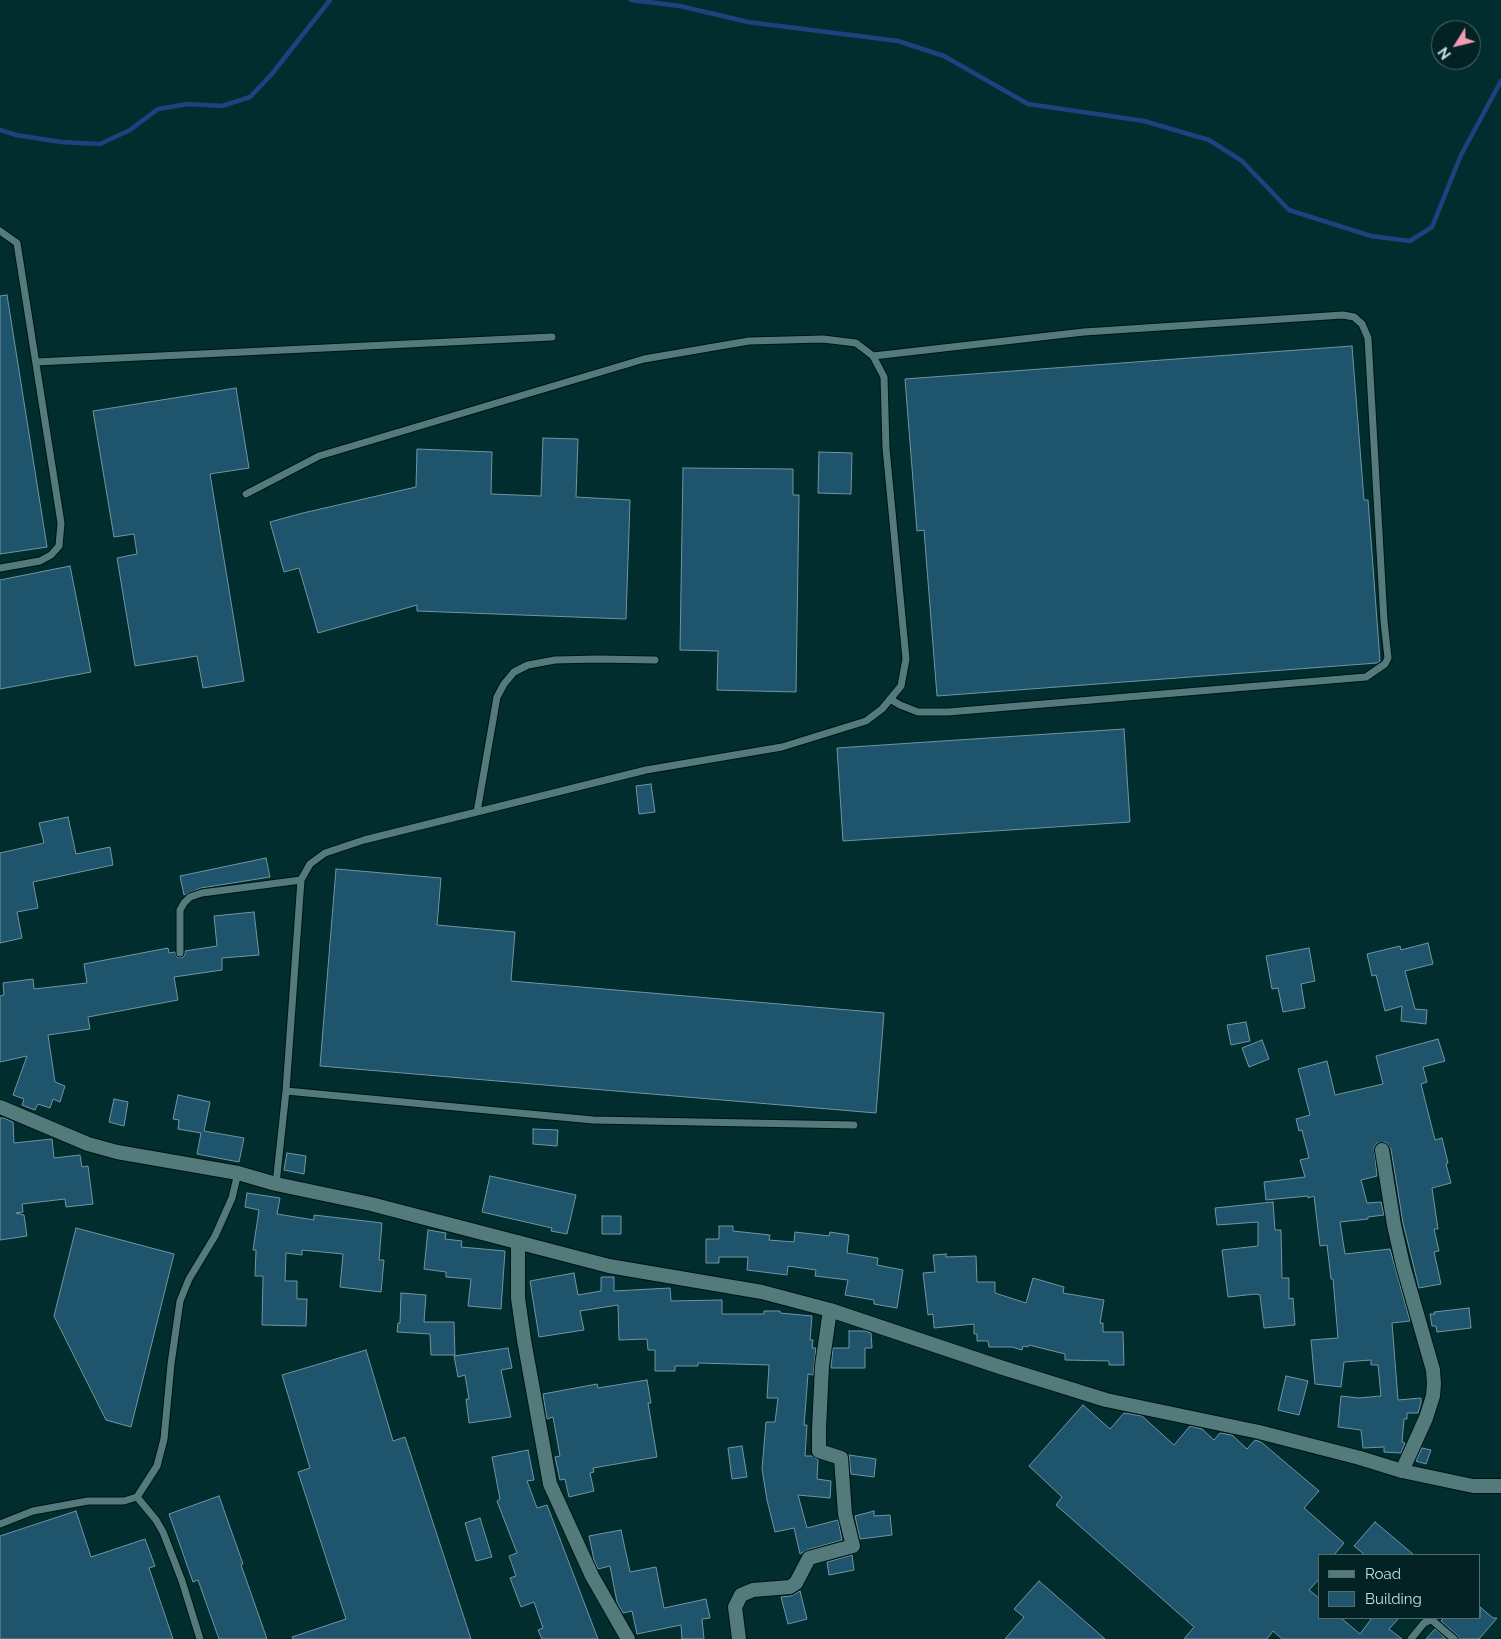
<!DOCTYPE html>
<html>
<head>
<meta charset="utf-8">
<style>
	body { margin:0 }
	#map { position:relative; width:1501px; height:1639px; overflow:hidden; background:#012d2e; font-family:Raleway,sans-serif }
	canvas { display:block }
	.legend { position:absolute; left:1318px; top:1554px; width:162px; height:65px; box-sizing:border-box; background:#032223; border:1px solid #526d6d; margin:0; padding:6px 9px; list-style:none; font-size:15px; color:#c8dddd }
	.legend li { display:flex; align-items:center; gap:10px; height:25px }
	.legend b { width:25px; border:1px solid #526d6d }
	.north { position:absolute; left:1431px; top:20px; width:50px; height:50px; box-sizing:border-box; background:#032223; border:1px solid #526d6d; border-radius:50%; rotate:234deg; font-size:14px; font-weight:700; line-height:20px; text-align:center; color:#c8dddd }
	.north::after { content:''; display:block; margin:auto; width:18px; height:22px; background:#f19ab2; clip-path:polygon(50% 0,100% 100%,50% 72%,0 100%) }
</style>
</head>
<body>
<div id="map">
<canvas width="1501" height="1639"></canvas>
<ul class="legend">
<li><b style="height:6px;background:#537b7c"></b>Road</li>
<li><b style="height:14px;background:#1f556c"></b>Building</li>
</ul>
<div class="north">N</div>
</div>
<script>
const context = document.querySelector('canvas').getContext('2d');
context.lineJoin = 'round';
function toPath(rows) {
  const path = new Path2D();
  for (const r of rows) {
    path.moveTo(r[0], r[1]);
    for (let i = 2; i < r.length; i += 2) path.lineTo(r[i], r[i + 1]);
  }
  return path;
}
function strokePath(path, color, width, dash) {
  context.strokeStyle = color;
  context.lineWidth = width;
  context.lineCap = dash ? 'butt' : 'round';
  context.setLineDash(dash || []);
  context.stroke(path);
}
function fill(path, color) {
  context.fillStyle = color;
  context.fill(path, 'evenodd');
}
const stream = toPath([
	[631,0,680,6,748,22,898,41,944,56,1028,104,1144,121,1209,140,1242,161,1289,210,1371,236,1410,241,1432,227,1461,155,1501,81],
	[0,130,16,135,61,142,100,144,130,130,158,109,188,104,222,106,250,97,271,75,330,0]
]);
const building = toPath([
	[7,295,47,547,0,554,0,296,7,295],
	[1352,346,1364,500,1368,500,1380,661,1377,663,937,696,924,530,917,531,905,379,1352,346],
	[236,388,249,468,210,474,244,681,203,688,197,656,135,666,117,558,137,554,134,534,114,537,93,411,236,388],
	[543,438,578,439,576,497,630,500,626,619,417,611,417,605,318,633,299,568,284,572,270,522,303,513,416,487,417,449,492,452,491,494,541,496,543,438],
	[819,452,852,453,851,494,818,493,819,452],
	[683,468,793,469,793,495,799,495,796,692,717,690,718,651,680,650,683,468],
	[70,566,91,672,0,689,0,580,70,566],
	[1124,729,1130,822,843,841,837,748,1124,729],
	[651,784,655,812,639,814,636,786,651,784],
	[68,817,76,854,110,847,113,865,33,882,38,908,17,912,22,938,0,943,0,853,44,843,39,823,68,817],
	[266,858,270,877,201,888,184,895,180,876,266,858],
	[336,869,441,878,437,925,515,932,511,981,884,1013,876,1113,320,1066,336,869],
	[254,912,259,955,222,958,222,970,174,977,178,1000,88,1017,90,1029,48,1035,55,1082,65,1086,60,1102,53,1099,50,1108,38,1104,35,1110,22,1105,24,1099,13,1095,27,1056,0,1062,0,996,4,995,3,983,33,979,34,989,87,983,84,964,168,948,169,953,175,952,177,957,182,958,185,955,185,951,217,946,214,916,254,912],
	[1428,943,1433,964,1405,971,1415,1009,1427,1010,1426,1024,1401,1021,1402,1006,1385,1011,1376,975,1372,976,1367,954,1400,946,1401,950,1428,943],
	[1309,948,1315,981,1301,984,1305,1008,1283,1012,1278,988,1272,989,1266,956,1309,948],
	[1246,1022,1250,1041,1231,1045,1227,1025,1246,1022],
	[1438,1039,1445,1061,1423,1067,1427,1082,1421,1084,1435,1140,1442,1138,1448,1163,1446,1164,1451,1183,1432,1188,1438,1229,1434,1229,1439,1251,1434,1252,1441,1284,1419,1288,1403,1223,1391,1149,1386,1142,1377,1143,1374,1147,1377,1176,1361,1180,1367,1203,1381,1202,1384,1215,1368,1217,1368,1219,1340,1222,1345,1254,1390,1249,1410,1321,1392,1323,1398,1400,1421,1398,1421,1403,1418,1413,1407,1413,1407,1419,1404,1419,1402,1442,1405,1443,1401,1453,1384,1452,1384,1447,1363,1448,1361,1430,1338,1427,1341,1396,1359,1398,1381,1396,1378,1365,1371,1365,1371,1360,1344,1362,1341,1387,1315,1384,1311,1340,1338,1338,1333,1279,1331,1279,1327,1245,1320,1246,1314,1196,1308,1198,1308,1196,1266,1200,1264,1182,1305,1177,1300,1160,1309,1158,1302,1130,1299,1131,1296,1119,1310,1115,1298,1069,1327,1061,1335,1095,1383,1084,1376,1056,1438,1039],
	[1262,1040,1269,1059,1249,1067,1242,1048,1262,1040],
	[178,1095,210,1102,204,1131,244,1138,239,1162,197,1154,201,1133,178,1129,179,1120,173,1119,178,1095],
	[114,1099,128,1102,124,1126,109,1122,114,1099],
	[0,1118,4,1118,13,1122,14,1143,52,1139,54,1158,80,1155,82,1167,88,1166,93,1204,66,1207,65,1199,22,1204,23,1212,16,1213,24,1215,27,1236,0,1240,0,1118],
	[533,1129,558,1130,557,1146,533,1144,533,1129],
	[287,1153,306,1156,304,1174,284,1170,287,1153],
	[490,1176,576,1195,567,1234,551,1231,552,1228,482,1212,490,1176],
	[247,1193,280,1198,277,1214,314,1220,314,1215,382,1223,379,1260,384,1260,381,1292,340,1287,343,1254,302,1250,302,1255,286,1253,285,1281,297,1281,297,1299,307,1299,306,1326,262,1325,263,1276,255,1276,256,1250,253,1250,259,1210,245,1207,247,1193],
	[1273,1202,1275,1230,1281,1230,1282,1278,1289,1278,1289,1299,1293,1298,1295,1325,1264,1328,1260,1295,1256,1294,1228,1297,1222,1250,1258,1246,1258,1222,1217,1225,1215,1208,1273,1202],
	[602,1216,621,1216,621,1234,602,1234,602,1216],
	[719,1226,733,1226,733,1231,770,1235,769,1240,794,1242,795,1232,829,1236,830,1232,849,1235,847,1253,878,1258,877,1265,903,1270,897,1308,874,1304,874,1300,845,1295,848,1280,815,1276,816,1270,788,1266,787,1275,747,1270,748,1257,719,1257,719,1263,706,1263,706,1239,719,1239,719,1226],
	[76,1228,174,1254,131,1427,106,1420,54,1316,76,1228],
	[428,1230,446,1233,445,1239,462,1241,461,1247,505,1251,501,1309,468,1306,471,1279,446,1277,446,1272,424,1269,428,1230],
	[946,1254,946,1257,976,1256,977,1282,995,1282,995,1293,1026,1303,1033,1278,1064,1287,1063,1293,1104,1300,1100,1323,1103,1323,1103,1332,1123,1332,1124,1365,1109,1365,1109,1361,1065,1360,1065,1354,1029,1345,1028,1347,1023,1346,1022,1350,1012,1347,989,1347,988,1341,977,1341,977,1334,974,1334,974,1324,934,1328,933,1314,928,1315,923,1273,935,1272,933,1255,946,1254],
	[574,1273,578,1295,601,1291,601,1277,614,1277,614,1291,670,1288,671,1301,722,1300,722,1314,764,1314,764,1311,780,1311,780,1313,812,1316,810,1340,813,1340,812,1348,816,1348,813,1375,808,1374,806,1400,804,1425,807,1425,805,1456,812,1456,818,1460,817,1479,831,1481,830,1498,798,1495,807,1528,838,1520,842,1540,807,1550,800,1554,794,1528,775,1532,767,1500,762,1469,766,1422,775,1422,778,1398,767,1398,769,1365,698,1363,698,1366,675,1366,675,1371,655,1371,655,1350,648,1350,647,1339,619,1340,618,1305,580,1311,584,1330,539,1337,530,1281,574,1273],
	[401,1293,426,1295,424,1322,454,1322,455,1355,431,1355,430,1334,397,1332,398,1323,400,1323,401,1293],
	[1469,1308,1471,1328,1437,1332,1436,1326,1432,1326,1430,1314,1435,1314,1434,1312,1469,1308],
	[849,1331,865,1331,871,1333,872,1348,865,1348,865,1368,831,1368,833,1348,849,1348,849,1331],
	[508,1348,512,1368,501,1370,511,1417,469,1423,466,1399,469,1399,465,1375,458,1377,454,1356,508,1348],
	[366,1350,393,1441,405,1437,471,1639,293,1639,292,1637,346,1619,298,1472,310,1468,282,1375,366,1350],
	[1286,1376,1308,1381,1299,1415,1278,1410,1286,1376],
	[647,1380,651,1403,648,1403,657,1457,593,1468,594,1472,590,1473,594,1491,569,1497,565,1479,560,1480,555,1457,560,1456,553,1417,547,1419,543,1394,597,1384,598,1388,647,1380],
	[1083,1405,1110,1429,1124,1413,1142,1416,1174,1445,1190,1426,1202,1429,1214,1440,1220,1433,1232,1435,1247,1449,1255,1440,1261,1442,1319,1491,1304,1508,1344,1543,1334,1555,1320,1555,1320,1578,1309,1590,1320,1599,1320,1618,1341,1618,1360,1634,1372,1618,1399,1618,1389,1629,1402,1639,1282,1639,1273,1631,1267,1639,1184,1639,1194,1627,1056,1505,1062,1497,1029,1466,1083,1405],
	[742,1446,747,1477,732,1479,728,1448,742,1446],
	[1422,1448,1431,1450,1426,1464,1416,1461,1422,1448],
	[528,1450,534,1480,527,1481,537,1508,547,1505,598,1639,542,1639,538,1630,543,1628,534,1602,521,1607,510,1578,516,1576,509,1556,517,1553,497,1501,500,1499,492,1457,528,1450],
	[849,1455,876,1459,874,1477,851,1474,849,1455],
	[219,1496,243,1564,241,1565,267,1639,219,1639,198,1580,193,1582,169,1514,219,1496],
	[76,1511,91,1557,145,1539,155,1566,149,1568,173,1639,0,1639,0,1536,76,1511],
	[874,1511,874,1516,890,1515,892,1535,860,1539,855,1516,874,1511],
	[480,1518,492,1557,476,1561,465,1523,480,1518],
	[1375,1522,1414,1555,1365,1555,1354,1546,1375,1522],
	[621,1530,630,1572,656,1567,664,1608,706,1599,710,1618,702,1619,704,1639,682,1639,681,1625,637,1634,632,1611,623,1613,617,1602,610,1566,598,1569,594,1560,589,1536,621,1530],
	[852,1555,854,1570,829,1575,827,1562,852,1555],
	[1039,1581,1105,1639,1005,1639,1024,1617,1014,1609,1039,1581],
	[800,1591,807,1619,788,1624,781,1597,791,1596,800,1591],
	[1480,1607,1493,1618,1497,1618,1479,1639,1459,1639,1457,1635,1441,1621,1444,1618,1480,1618,1480,1607],
	[1435,1629,1446,1639,1426,1639,1435,1629]
]);
const service = toPath([
	[0,231,17,243,61,523,59,546,51,555,40,561,0,568],
	[873,356,1084,332,1343,315,1354,317,1362,324,1368,338,1384,621,1388,658,1385,664,1366,677,948,712,918,712,900,705,890,699],
	[36,362,552,337],
	[246,494,319,456,644,359,749,341,823,339,856,343,873,356,884,377,886,448,906,659,901,686,882,709,866,721,782,747,646,770,364,840,325,853,310,864,301,880,286,1091,276,1184],
	[477,812,497,697,504,684,514,672,528,665,555,660,598,659,655,660],
	[180,953,180,910,184,903,190,897,202,893,301,880],
	[286,1091,593,1120,854,1125],
	[137,1497,156,1520,163,1532,182,1581,200,1639],
	[0,1524,33,1511,88,1501,124,1501,137,1497,157,1466,164,1439,171,1364,180,1301,189,1279,215,1236,232,1198,238,1173],
	[1411,1639,1424,1623,1430,1620,1433,1621,1454,1639]
]);
const minor = toPath([
	[0,1107,88,1144,117,1152,238,1173,276,1184,371,1204,609,1266,762,1292,830,1310,1000,1367,1106,1400,1259,1432,1360,1458,1402,1471,1473,1486,1501,1486],
	[1382,1150,1394,1225,1403,1265,1433,1370,1434,1384,1433,1396,1426,1418,1402,1471],
	[518,1242,518,1298,524,1340,550,1484,592,1576,628,1639],
	[739,1639,735,1607,741,1595,753,1590,790,1587,796,1583,809,1558,853,1546,845,1514,841,1458,819,1451,819,1429,822,1366,830,1310]
]);
strokePath(stream, '#21407f', 4.5);
fill(building, '#1f556c');
strokePath(building, '#7294a4', 1);
strokePath(service, '#011313', 9);
strokePath(minor, '#011313', 16);
strokePath(service, '#537b7c', 7);
strokePath(minor, '#537b7c', 14);
</script>
</body>
</html>
